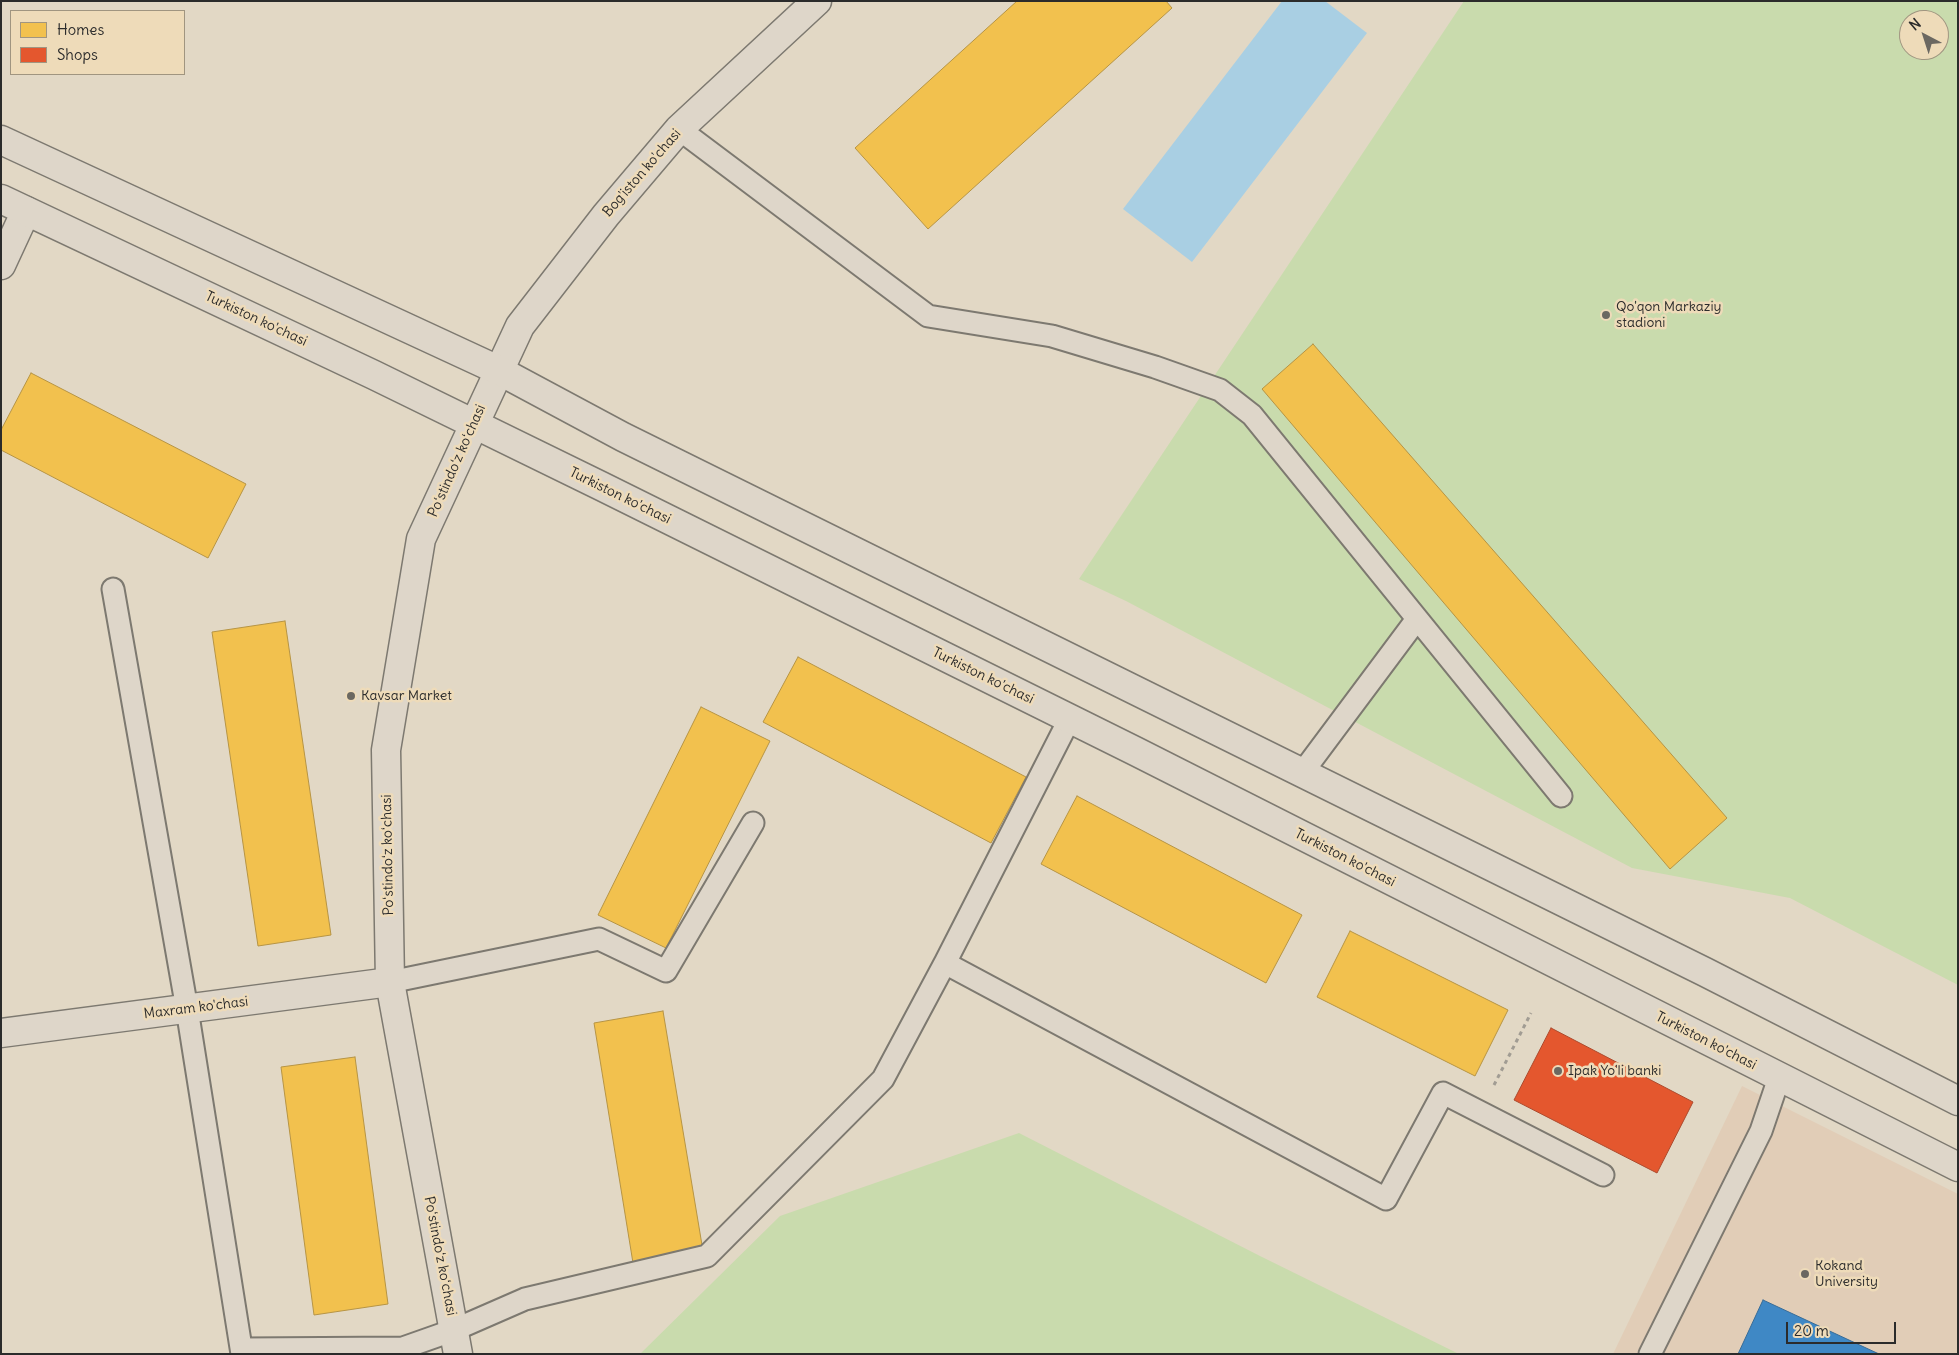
<!DOCTYPE html>
<html>
<head>
<meta charset="utf-8">
<style>
	body { margin:0 }
	#map { position:relative; width:1959px; height:1355px; overflow:hidden; background:#e2d8c5; font-family:Delius,sans-serif }
	canvas { display:block }
	.frame { position:absolute; inset:0; border:2px solid #2b2b2b; pointer-events:none }
	.legend { position:absolute; left:10px; top:10px; width:175px; height:65px; box-sizing:border-box; background:#eedbb9; border:1px solid #a09580; margin:0; padding:6px 9px; list-style:none; font-size:15px; color:#2b2b2b }
	.legend li { display:flex; align-items:center; gap:10px; height:25px }
	.legend b { width:25px; border:1px solid #a09580 }
	.north { position:absolute; left:1899px; top:10px; width:50px; height:50px; box-sizing:border-box; background:#eedbb9; border:1px solid #a09580; border-radius:50%; rotate:320deg; font-size:14px; font-weight:700; line-height:20px; text-align:center; color:#2b2b2b }
	.north::after { content:''; display:block; margin:auto; width:18px; height:22px; background:#6b6861; clip-path:polygon(50% 0,100% 100%,50% 72%,0 100%) }
	.scale { position:absolute; left:1786px; top:1322px; width:110px; height:22px; box-sizing:border-box; border:2px solid #2b2b2b; border-top:0; padding-left:6px; font-size:15px; line-height:18px; white-space:nowrap; color:#2b2b2b; -webkit-text-stroke:4px #eedbb9; paint-order:stroke }
</style>
</head>
<body>
<div id="map">
<canvas width="1959" height="1355"></canvas>
<div class="frame"></div>
<ul class="legend">
<li><b style="height:14px;background:#f2c14e"></b>Homes</li>
<li><b style="height:14px;background:#e4572e"></b>Shops</li>
</ul>
<div class="north">N</div>
<div class="scale">20 m</div>
</div>
<script>
const context = document.querySelector('canvas').getContext('2d');
context.lineJoin = 'round';
function fill(path, color) {
  context.fillStyle = color;
  context.fill(path, 'evenodd');
}
function toPath(rows) {
  const path = new Path2D();
  for (const r of rows) {
    path.moveTo(r[0], r[1]);
    for (let i = 2; i < r.length; i += 2) path.lineTo(r[i], r[i + 1]);
  }
  return path;
}
function strokePath(path, color, width, dash) {
  context.strokeStyle = color;
  context.lineWidth = width;
  context.lineCap = dash ? 'butt' : 'round';
  context.setLineDash(dash || []);
  context.stroke(path);
}
function write(font, color, halo, rows, align = 'center') {
  context.font = font + ' Delius,sans-serif';
  context.lineWidth = 5;
  context.setLineDash([]);
  context.textBaseline = 'middle';
  context.strokeStyle = halo;
  context.fillStyle = color;
  for (const [text, x, y, turn = 0] of rows) {
    context.save();
    context.translate(x, y);
    context.rotate((+turn || 0) * Math.PI / 180);
    context.textAlign = isNaN(turn) ? turn : align;
    if (halo) context.strokeText(text, 0, 0);
    context.fillText(text, 0, 0);
    context.restore();
  }
}
const built = toPath([
	[1742,1086,1958,1194,1958,1354,1613,1354]
]);
const green = toPath([
	[1464,1,1958,1,1958,985,1790,898,1632,868,1126,601,1079,579],
	[1909,20,1939,20,1939,50,1909,50],
	[1019,1133,1260,1256,1459,1354,640,1354,780,1216]
]);
const water = toPath([
	[1282,1,1325,1,1367,33,1192,262,1123,209]
]);
const homes = toPath([
	[1017,1,1166,1,1172,8,928,229,855,148,1017,1],
	[1313,344,1727,818,1670,869,1262,389,1313,344],
	[31,373,246,484,208,558,1,450,1,430,31,373],
	[285,621,331,935,258,946,212,632,285,621],
	[798,657,1026,777,991,843,763,722,798,657],
	[701,707,770,741,666,948,598,915,701,707],
	[1077,796,1302,915,1266,983,1041,864,1077,796],
	[1350,931,1508,1010,1475,1076,1317,997,1350,931],
	[663,1011,703,1251,633,1263,594,1023,663,1011],
	[355,1057,388,1304,314,1315,281,1067,355,1057]
]);
const shops = toPath([
	[1551,1028,1693,1102,1657,1173,1514,1100,1551,1028]
]);
const schools = toPath([
	[1763,1300,1879,1354,1738,1354,1763,1300]
]);
const path = toPath([
	[1494,1085,1531,1013]
]);
const service = toPath([
	[679,129,928,316,1052,336,1155,367,1220,390,1252,415,1561,796],
	[113,589,187,1009,242,1354],
	[1302,773,1417,619],
	[945,963,1070,718],
	[390,982,599,939,666,971,753,823],
	[242,1349,403,1348,454,1330,525,1299,707,1256,883,1079,945,963,1386,1199,1443,1093,1603,1175],
	[1650,1354,1761,1131,1779,1078]
]);
const minor = toPath([
	[1,265,26,211]
]);
const tertiary = toPath([
	[1,1033,390,982]
]);
const secondary = toPath([
	[458,1354,390,982,386,750,421,539,520,326,606,215,679,129,817,1]
]);
const primary = toPath([
	[1,140,498,370,623,437,1705,972,1958,1101],
	[1,199,374,375,601,486,1135,751,1958,1167]
]);
const markers = [
	[1606,315,5,"#6b6861"],
	[351,696,5,"#6b6861"],
	[1558,1071,5,"#6b6861"],
	[1805,1274,5,"#6b6861"]
];
const streetNames = [
	["Bog'iston ko'chasi",642,173,-49],
	["Turkiston ko'chasi",256,319,25],
	["Poʻstindoʻz koʻchasi",457,461,-66],
	["Turkiston ko'chasi",620,496,26],
	["Turkiston ko'chasi",983,676,26],
	["Poʻstindoʻz koʻchasi",388,855,-91],
	["Turkiston ko'chasi",1345,858,27],
	["Maxram ko'chasi",196,1008,-7],
	["Turkiston ko'chasi",1706,1041,27],
	["Poʻstindoʻz koʻchasi",440,1256,79]
];
const poiNames = [
	["Qo'qon Markaziy",1616,307],
	["stadioni",1616,323],
	["Kavsar Market",361,696],
	["Ipak Yo'li banki",1568,1071],
	["Kokand",1815,1266],
	["University",1815,1282]
];
fill(built, '#e1cdb7');
fill(green, '#c9dbad');
fill(water, '#a9cfe3');
fill(homes, '#f2c14e');
strokePath(homes, '#b69444', 1);
fill(shops, '#e4572e');
strokePath(shops, '#ac4a2d', 1);
fill(schools, '#3f88c5');
strokePath(schools, '#396c97', 1);
strokePath(service, '#7d7970', 25);
strokePath(minor, '#7d7970', 31);
strokePath(tertiary, '#7d7970', 31);
strokePath(secondary, '#7d7970', 31);
strokePath(primary, '#7d7970', 31);
strokePath(path, '#a19c93', 3, [4, 4]);
strokePath(service, '#ded6c9', 21);
strokePath(minor, '#ded6c9', 28);
strokePath(tertiary, '#ded6c9', 28);
strokePath(secondary, '#ded6c9', 28);
strokePath(primary, '#ded6c9', 28);
for (const [x, y, r, color] of markers) {
  const dot = new Path2D();
  dot.arc(x, y, r, 0, 2 * Math.PI);
  context.fillStyle = color;
  context.fill(dot);
  strokePath(dot, '#eedbb9', 2);
}
write('14px', '#2b2b2b', '#eedbb9', streetNames);
write('14px', '#2b2b2b', '#eedbb9', poiNames, 'left');
</script>
</body>
</html>
